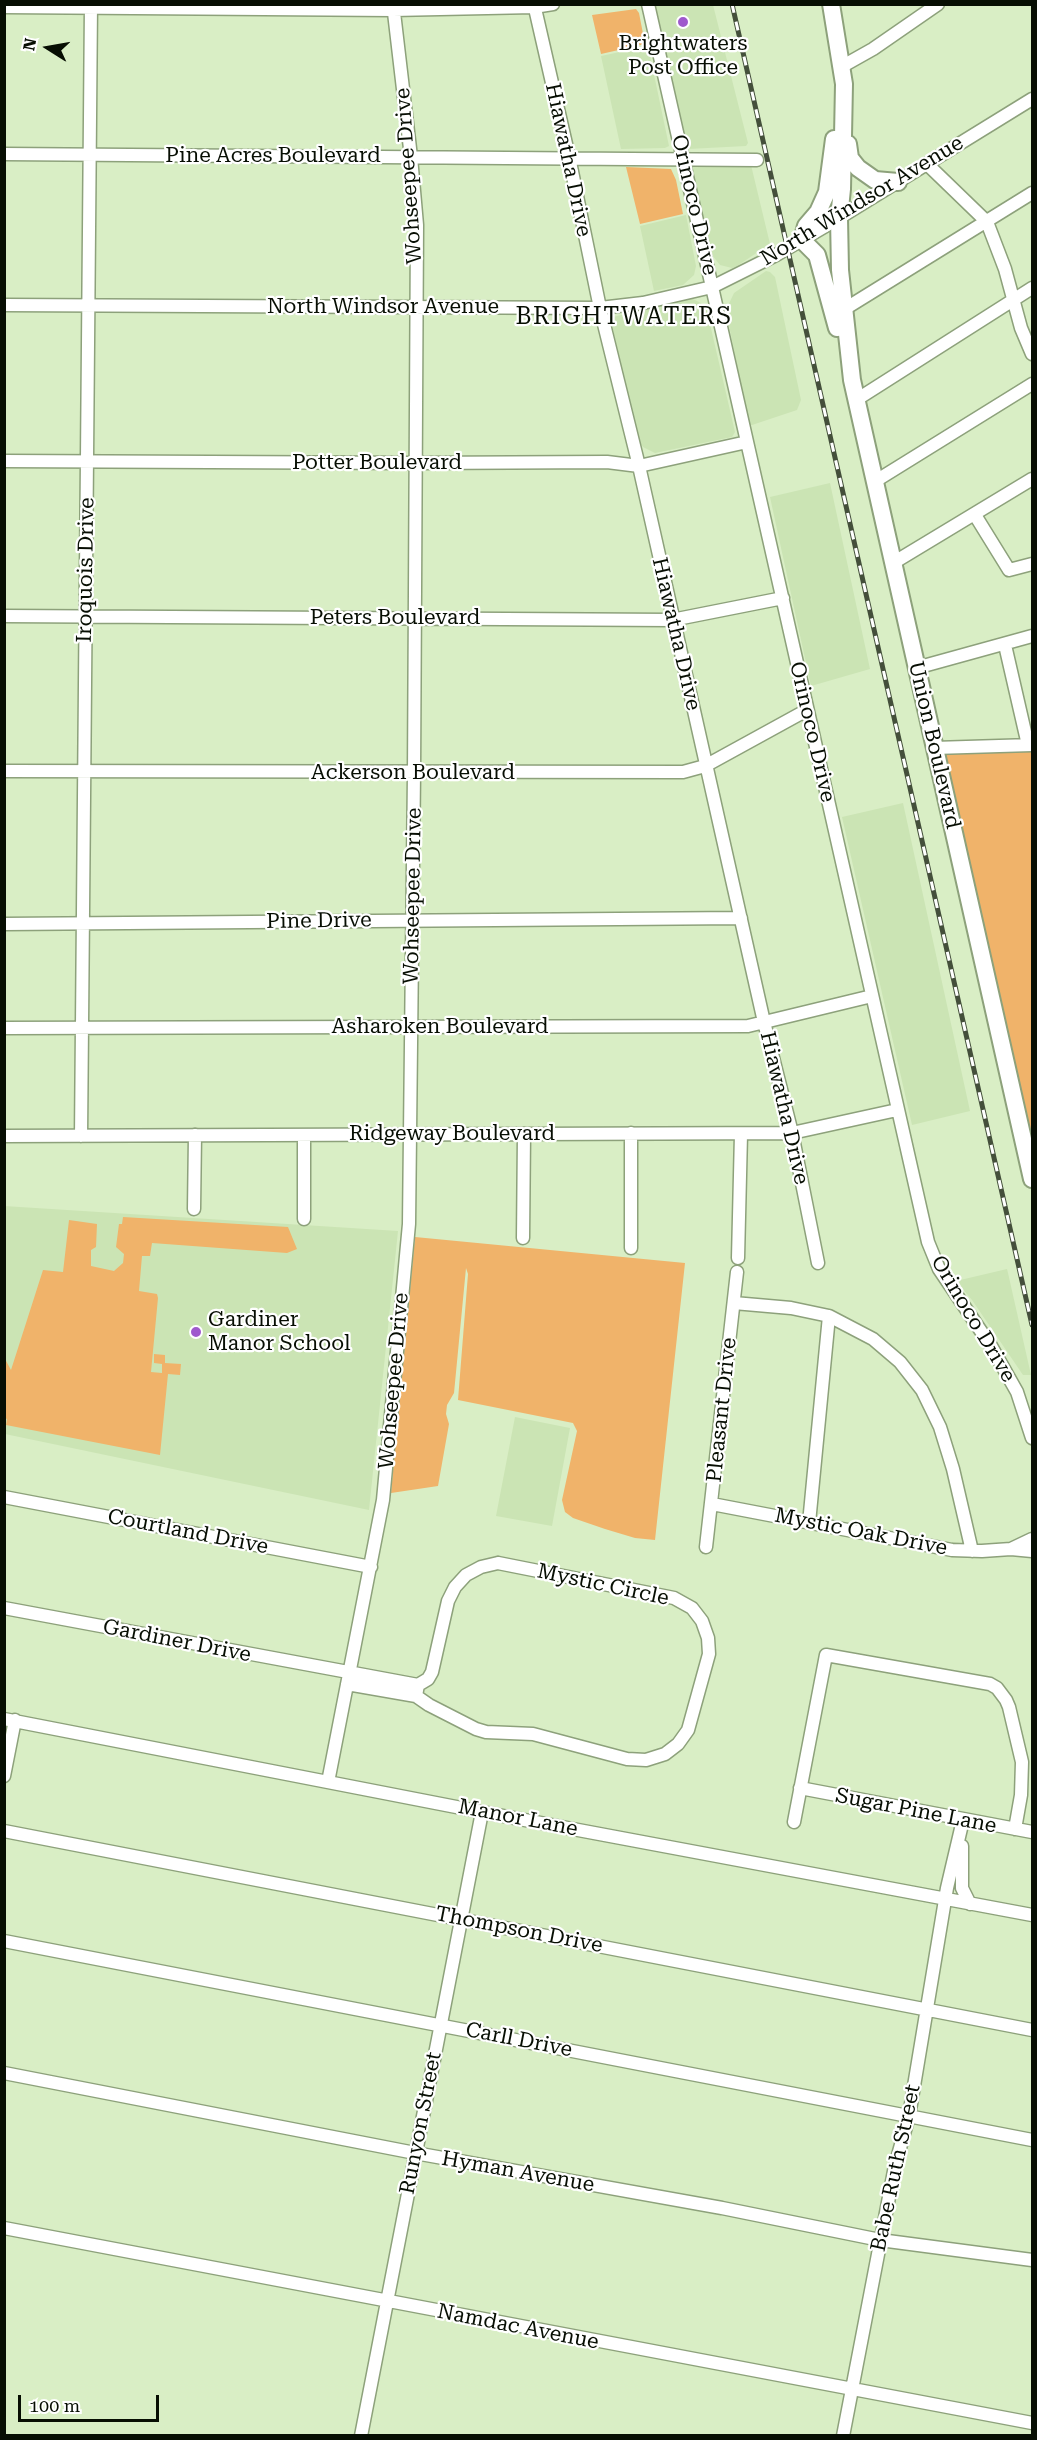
<!DOCTYPE html>
<html>
<head>
<meta charset="utf-8">
<style>
	body { margin:0 }
	#map { position:relative; width:1037px; height:2440px; overflow:hidden; background:#d9eec5; font-family:"Roboto Serif",serif }
	canvas { display:block }
	.frame { position:absolute; inset:0; border:6px solid #070e03; pointer-events:none }
	.north { position:absolute; left:18px; top:18px; width:60px; height:60px; -webkit-text-stroke:4px #fff; paint-order:stroke; rotate:281deg; font-size:16px; font-weight:700; line-height:24px; text-align:center; color:#070e03 }
	.north::after { content:''; display:block; margin:auto; width:21px; height:27px; background:#070e03; clip-path:polygon(50% 0,100% 100%,50% 72%,0 100%) }
	.scale { position:absolute; left:18px; top:2395px; width:141px; height:27px; box-sizing:border-box; border:3px solid #070e03; border-top:0; padding-left:8px; font-size:18px; line-height:21px; white-space:nowrap; color:#070e03; -webkit-text-stroke:4px #fff; paint-order:stroke }
</style>
</head>
<body>
<div id="map">
<canvas width="1037" height="2440"></canvas>
<div class="frame"></div>
<div class="north">N</div>
<div class="scale">100 m</div>
</div>
<script>
const context = document.querySelector('canvas').getContext('2d');
context.lineJoin = 'round';
function fill(path, color) {
  context.fillStyle = color;
  context.fill(path, 'evenodd');
}
function toPath(rows) {
  const path = new Path2D();
  for (const r of rows) {
    path.moveTo(r[0], r[1]);
    for (let i = 2; i < r.length; i += 2) path.lineTo(r[i], r[i + 1]);
  }
  return path;
}
function strokePath(path, color, width, dash) {
  context.strokeStyle = color;
  context.lineWidth = width;
  context.lineCap = dash ? 'butt' : 'round';
  context.setLineDash(dash || []);
  context.stroke(path);
}
function write(font, color, halo, rows, align = 'center') {
  context.font = font + ' "Roboto Serif",serif';
  context.lineWidth = 4.5;
  context.setLineDash([]);
  context.textBaseline = 'middle';
  context.strokeStyle = halo;
  context.fillStyle = color;
  for (const [text, x, y, turn = 0] of rows) {
    context.save();
    context.translate(x, y);
    context.rotate((+turn || 0) * Math.PI / 180);
    context.textAlign = isNaN(turn) ? turn : align;
    if (halo) context.strokeText(text, 0, 0);
    context.fillText(text, 0, 0);
    context.restore();
  }
}
const built = toPath([
	[655,5,713,5,748,143,746,146,688,149],
	[648,46,669,146,665,148,621,149,601,56],
	[694,163,751,165,770,244,737,266,732,268,720,265,712,255,692,169],
	[686,215,696,266,694,275,683,285,654,291,640,226],
	[766,271,770,272,775,277,801,400,797,410,749,426,726,310,734,293],
	[691,298,701,303,707,311,735,432,732,437,655,453,643,447,639,442,611,321,613,317],
	[830,483,870,669,811,686,770,497],
	[903,803,970,1111,912,1125,842,817],
	[4,1206,398,1231,369,1510,5,1434],
	[1007,1269,1008,1273,1031,1375,1023,1375,972,1300,956,1281],
	[515,1417,570,1428,552,1526,496,1516]
]);
const green = toPath([
	[636,9,639,13,645,44,601,54,592,15],
	[626,167,671,169,676,180,683,214,640,224],
	[943,751,1032,751,1032,1137],
	[123,1217,288,1227,297,1249,287,1253,152,1243,150,1256,142,1256,139,1291,157,1294,158,1298,151,1372,162,1373,162,1364,154,1363,154,1354,165,1355,165,1363,181,1364,180,1375,168,1374,160,1455,6,1425,7,1419,5,1418,5,1359,11,1370,43,1270,63,1272,69,1220,97,1224,96,1247,91,1250,91,1266,114,1271,123,1263,124,1254,116,1247,119,1224,122,1224],
	[415,1237,685,1263,655,1540,635,1538,605,1529,573,1518,565,1512,562,1500,577,1431,573,1423,458,1400,468,1274,466,1268,454,1393,447,1405,446,1414,449,1424,438,1486,391,1493]
]);
const minor = toPath([
	[534,4,569,157,600,308,639,466,764,1022,792,1133,818,1263],
	[648,4,928,1242,939,1269,991,1346,1017,1392,1032,1438],
	[4,7,393,10,534,7,553,4],
	[841,67,873,49,938,4],
	[4,154,757,160],
	[927,164,987,222,1005,269,1021,328,1032,354],
	[4,305,600,308,643,303,712,287,776,255,839,218,1032,99],
	[843,310,1032,193],
	[856,400,1032,288],
	[4,461,416,463,607,462,639,466,747,442],
	[874,482,1032,384],
	[975,515,1009,570,1032,564],
	[893,563,1032,479],
	[4,616,672,620,783,598],
	[1005,645,1028,745],
	[916,668,1032,636],
	[934,748,1032,745],
	[4,771,683,772,705,766,807,710],
	[4,924,741,918],
	[4,1028,748,1026,872,996],
	[4,1136,792,1133,897,1110],
	[81,1136,91,4],
	[194,1209,195,1135],
	[304,1219,304,1135],
	[523,1238,524,1134],
	[631,1248,631,1133],
	[738,1258,741,1134],
	[734,1303,791,1308,829,1316,873,1339,900,1362,922,1390,940,1427,953,1469,972,1551],
	[4,1497,371,1567],
	[712,1504,952,1550,982,1551,1011,1549],
	[809,1523,829,1316],
	[1032,1539,1011,1549,1032,1551],
	[706,1547,737,1272],
	[498,1563,674,1598,692,1608,702,1621,708,1638,709,1654,688,1730,678,1744,665,1754,646,1760,627,1759,533,1734,486,1732,476,1729,429,1705,416,1696,418,1685,428,1679,432,1672,448,1601,455,1587,466,1575,481,1567,498,1563],
	[4,1608,418,1685],
	[347,1684,416,1696],
	[4,1719,482,1812,1032,1915],
	[4,1776,15,1720],
	[328,1782,383,1500,409,1224,414,773,417,225,411,157,393,4],
	[800,1788,1032,1832],
	[794,1822,826,1655,990,1684,997,1688,1006,1700,1009,1707,1022,1762,1021,1795,1015,1829],
	[4,1831,1032,2030],
	[962,1846,962,1888,970,1904],
	[4,1941,1032,2140],
	[4,2073,415,2153,722,2208,880,2240,1032,2260],
	[4,2228,1032,2423],
	[361,2436,482,1812],
	[843,2436,895,2166,909,2116,947,1888,963,1820]
]);
const major = toPath([
	[831,4,844,84,842,189,839,218,840,270,852,380,1032,1179],
	[834,139,827,192,818,212,806,226,802,240,817,255,837,328],
	[848,144,850,158,858,168,875,180,898,182]
]);
const rail = toPath([
	[732,4,1032,1325]
]);
const markers = [
	[683,22,6,"#9f59cd"],
	[196,1332,6,"#9f59cd"]
];
const poiNames = [
	["Brightwaters",683,44],
	["Post Office",683,68],
	["Gardiner",208,1320,"left"],
	["Manor School",208,1344,"left"]
];
const streetNames = [
	["Pine Acres Boulevard",273,156],
	["Hiawatha Drive",568,160,78],
	["Wohseepee Drive",409,176,-94],
	["North Windsor Avenue",862,201,-31],
	["Orinoco Drive",694,205,77],
	["North Windsor Avenue",383,307],
	["Potter Boulevard",377,463],
	["Iroquois Drive",86,570,-89],
	["Peters Boulevard",395,618],
	["Hiawatha Drive",676,634,77],
	["Orinoco Drive",812,732,77],
	["Union Boulevard",934,745,77],
	["Ackerson Boulevard",413,773],
	["Wohseepee Drive",413,896,-89],
	["Pine Drive",319,921,-1],
	["Asharoken Boulevard",440,1027],
	["Hiawatha Drive",784,1108,77],
	["Ridgeway Boulevard",452,1134],
	["Orinoco Drive",973,1319,59],
	["Wohseepee Drive",394,1381,-85],
	["Pleasant Drive",722,1410,-84],
	["Courtland Drive",188,1532,11],
	["Mystic Oak Drive",861,1532,11],
	["Mystic Circle",603,1585,12],
	["Gardiner Drive",177,1641,11],
	["Sugar Pine Lane",916,1811,11],
	["Manor Lane",518,1818,11],
	["Thompson Drive",519,1930,11],
	["Carll Drive",519,2040,11],
	["Runyon Street",421,2123,-79],
	["Babe Ruth Street",896,2168,-78],
	["Hyman Avenue",518,2172,10],
	["Namdac Avenue",518,2327,11]
];
const quarterNames = [
	["BRIGHTWATERS",624,317]
];
fill(built, '#cbe4b4');
fill(green, '#f0b36a');
strokePath(minor, '#8da17b', 15);
strokePath(major, '#8da17b', 20);
strokePath(minor, '#fff', 12);
strokePath(major, '#fff', 16);
strokePath(rail, '#444f3b', 5);
strokePath(rail, '#fff', 3, [9]);
for (const [x, y, r, color] of markers) {
  const dot = new Path2D();
  dot.arc(x, y, r, 0, 2 * Math.PI);
  context.fillStyle = color;
  context.fill(dot);
  strokePath(dot, '#fff', 2);
}
write('21px', '#070e03', '#fff', poiNames);
write('21px', '#070e03', '#fff', streetNames);
context.letterSpacing = '1.5px';
write('24px', '#070e03', '#fff', quarterNames);
context.letterSpacing = '0px';
</script>
</body>
</html>
